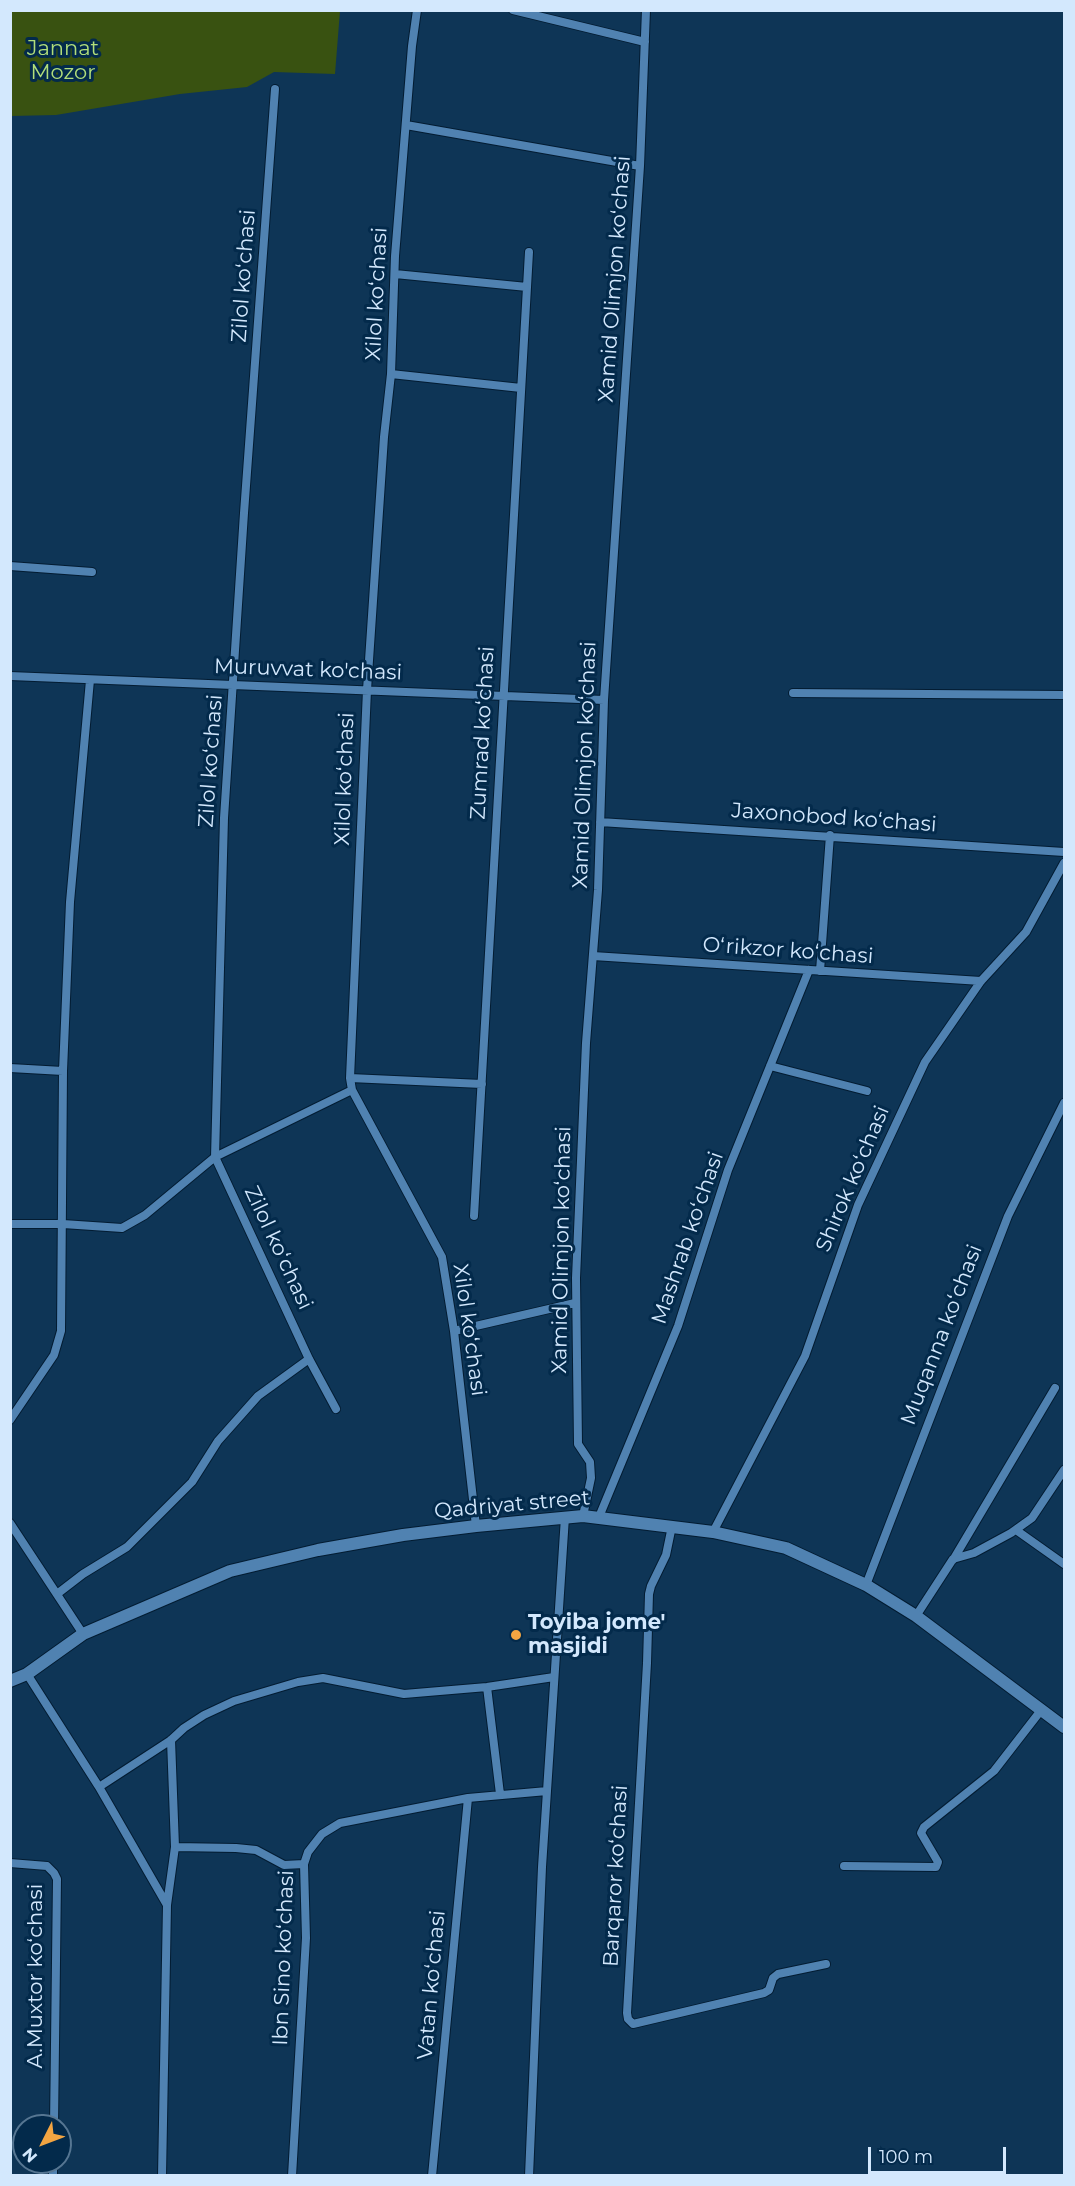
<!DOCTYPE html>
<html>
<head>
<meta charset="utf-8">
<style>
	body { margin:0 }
	#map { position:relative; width:1075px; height:2186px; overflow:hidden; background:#0e3556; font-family:Montserrat,sans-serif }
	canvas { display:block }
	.frame { position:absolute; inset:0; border:12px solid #d3e8fd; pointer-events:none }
	.north { position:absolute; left:12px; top:2114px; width:60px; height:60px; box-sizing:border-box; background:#032a4b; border:2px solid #567692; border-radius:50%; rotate:228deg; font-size:16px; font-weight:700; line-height:24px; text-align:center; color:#d3e8fd }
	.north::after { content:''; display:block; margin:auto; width:21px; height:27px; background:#f3a542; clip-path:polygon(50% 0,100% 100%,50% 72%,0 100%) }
	.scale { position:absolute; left:868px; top:2147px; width:138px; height:27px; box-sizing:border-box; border:3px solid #d3e8fd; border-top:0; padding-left:8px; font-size:18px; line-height:21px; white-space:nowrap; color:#d3e8fd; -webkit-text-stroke:4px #032a4b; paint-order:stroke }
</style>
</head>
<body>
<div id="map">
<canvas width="1075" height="2186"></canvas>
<div class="frame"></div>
<div class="north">N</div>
<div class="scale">100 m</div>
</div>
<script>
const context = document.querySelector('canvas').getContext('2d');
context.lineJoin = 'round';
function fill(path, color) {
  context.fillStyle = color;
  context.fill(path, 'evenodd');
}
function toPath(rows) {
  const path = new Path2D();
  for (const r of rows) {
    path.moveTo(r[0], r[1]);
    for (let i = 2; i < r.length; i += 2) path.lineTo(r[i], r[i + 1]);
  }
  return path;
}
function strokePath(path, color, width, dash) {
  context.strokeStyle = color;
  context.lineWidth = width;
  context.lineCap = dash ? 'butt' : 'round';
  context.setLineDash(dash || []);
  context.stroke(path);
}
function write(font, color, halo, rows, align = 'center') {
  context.font = font + ' Montserrat,sans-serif';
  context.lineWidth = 6;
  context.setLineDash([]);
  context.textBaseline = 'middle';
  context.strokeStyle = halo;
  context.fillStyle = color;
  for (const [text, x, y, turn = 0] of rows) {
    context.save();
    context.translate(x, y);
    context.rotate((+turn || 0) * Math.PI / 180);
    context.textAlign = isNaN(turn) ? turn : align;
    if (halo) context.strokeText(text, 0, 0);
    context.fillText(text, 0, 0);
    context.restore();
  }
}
const green = toPath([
	[10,11,340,11,335,74,274,72,247,87,180,94,56,115,11,116]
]);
const street = toPath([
	[417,10,412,46,395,256,391,374,384,437,367,690,350,1078,352,1090,442,1257,454,1331,476,1526],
	[513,10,645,42],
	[275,89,244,513,224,818,215,1157,309,1359,336,1409],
	[406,125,640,166],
	[395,274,527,287],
	[391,374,521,388],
	[10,566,92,572],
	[10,676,604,700],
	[793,693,1064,695],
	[600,822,1064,852],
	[593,956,981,981],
	[820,971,830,835],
	[770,1066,867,1091],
	[10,1068,63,1071],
	[350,1078,482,1084],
	[474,1216,529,252],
	[10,1224,63,1224,122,1228,145,1215,215,1157,352,1090],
	[454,1331,575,1303],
	[10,1420,54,1355,61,1331,63,1071,70,902,90,680],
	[583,1516,591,1478,590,1462,578,1444,576,1278,586,1043,598,890,604,700,640,166,646,10],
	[599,1517,678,1326,728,1170,809,970],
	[10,1523,83,1634],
	[672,1526,666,1555,651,1586,649,1594,647,1663,627,2013,628,2019,633,2024,764,1993,769,1990,773,1978,778,1974,826,1964],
	[1016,1530,1064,1564],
	[713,1532,805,1356,858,1205,925,1062,981,981,1026,932,1064,863],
	[953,1560,1055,1388],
	[866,1585,1008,1216,1064,1103],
	[57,1594,83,1574,127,1547,192,1482,218,1441,258,1396,309,1359],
	[916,1616,953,1559,974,1553,1011,1533,1032,1518,1064,1470],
	[27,1674,99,1787,167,1905,162,2176],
	[487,1687,500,1794],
	[171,1740,175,1847,236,1848,256,1850,284,1865,304,1864],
	[99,1787,171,1740,184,1728,204,1715,234,1701,298,1682,323,1678,404,1694,487,1687,554,1677],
	[10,1863,47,1866,54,1873,57,1879,54,2126],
	[844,1866,936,1867,938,1862,921,1833,924,1827,994,1771,1042,1709],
	[167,1905,175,1847],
	[53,2176,53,2162],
	[292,2176,306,1938,304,1864,308,1852,322,1834,340,1823,468,1798,547,1791],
	[432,2176,468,1798],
	[529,2176,542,1867,565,1517]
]);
const secondary = toPath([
	[10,1681,27,1674,83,1634,230,1571,318,1550,403,1535,476,1526,583,1516,713,1532,786,1548,866,1585,916,1616,1064,1727]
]);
const markers = [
	[516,1635,6,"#f3a542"]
];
const parkNames = [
	["Jannat",63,49],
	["Mozor",63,73]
];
const streetNames = [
	["Zilol koʻchasi",244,276,-86],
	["Xamid Olimjon koʻchasi",615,279,-86],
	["Xilol koʻchasi",377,294,-87],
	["Muruvvat ko'chasi",308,670,2],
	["Zumrad koʻchasi",483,733,-87],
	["Zilol koʻchasi",211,761,-86],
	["Xamid Olimjon koʻchasi",585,765,-88],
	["Xilol koʻchasi",345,779,-88],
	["Jaxonobod koʻchasi",834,818,4],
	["Oʻrikzor koʻchasi",788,951,4],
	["Shirok koʻchasi",853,1179,-67],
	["Mashrab koʻchasi",688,1238,-71],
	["Zilol koʻchasi",278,1248,65],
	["Xamid Olimjon koʻchasi",562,1250,-89],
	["Xilol koʻchasi",469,1330,82],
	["Muqanna koʻchasi",942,1335,-69],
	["Qadriyat street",512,1505,-5],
	["Barqaror koʻchasi",616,1876,-87],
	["Ibn Sino koʻchasi",284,1958,-88],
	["A.Muxtor koʻchasi",36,1976,-90],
	["Vatan koʻchasi",432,1985,-85]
];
const poiNames = [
	["Toyiba jome'",528,1623],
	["masjidi",528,1647]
];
fill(green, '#395211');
strokePath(street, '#031c32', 10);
strokePath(secondary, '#031c32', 14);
strokePath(street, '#5082b1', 8);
strokePath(secondary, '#5082b1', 12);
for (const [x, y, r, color] of markers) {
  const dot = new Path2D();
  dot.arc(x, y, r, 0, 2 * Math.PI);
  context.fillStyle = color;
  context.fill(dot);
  strokePath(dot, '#032a4b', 2);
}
write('21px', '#b1dd7a', '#032a4b', parkNames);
write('21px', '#d3e8fd', '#032a4b', streetNames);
write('bold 21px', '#d3e8fd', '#032a4b', poiNames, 'left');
</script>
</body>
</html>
